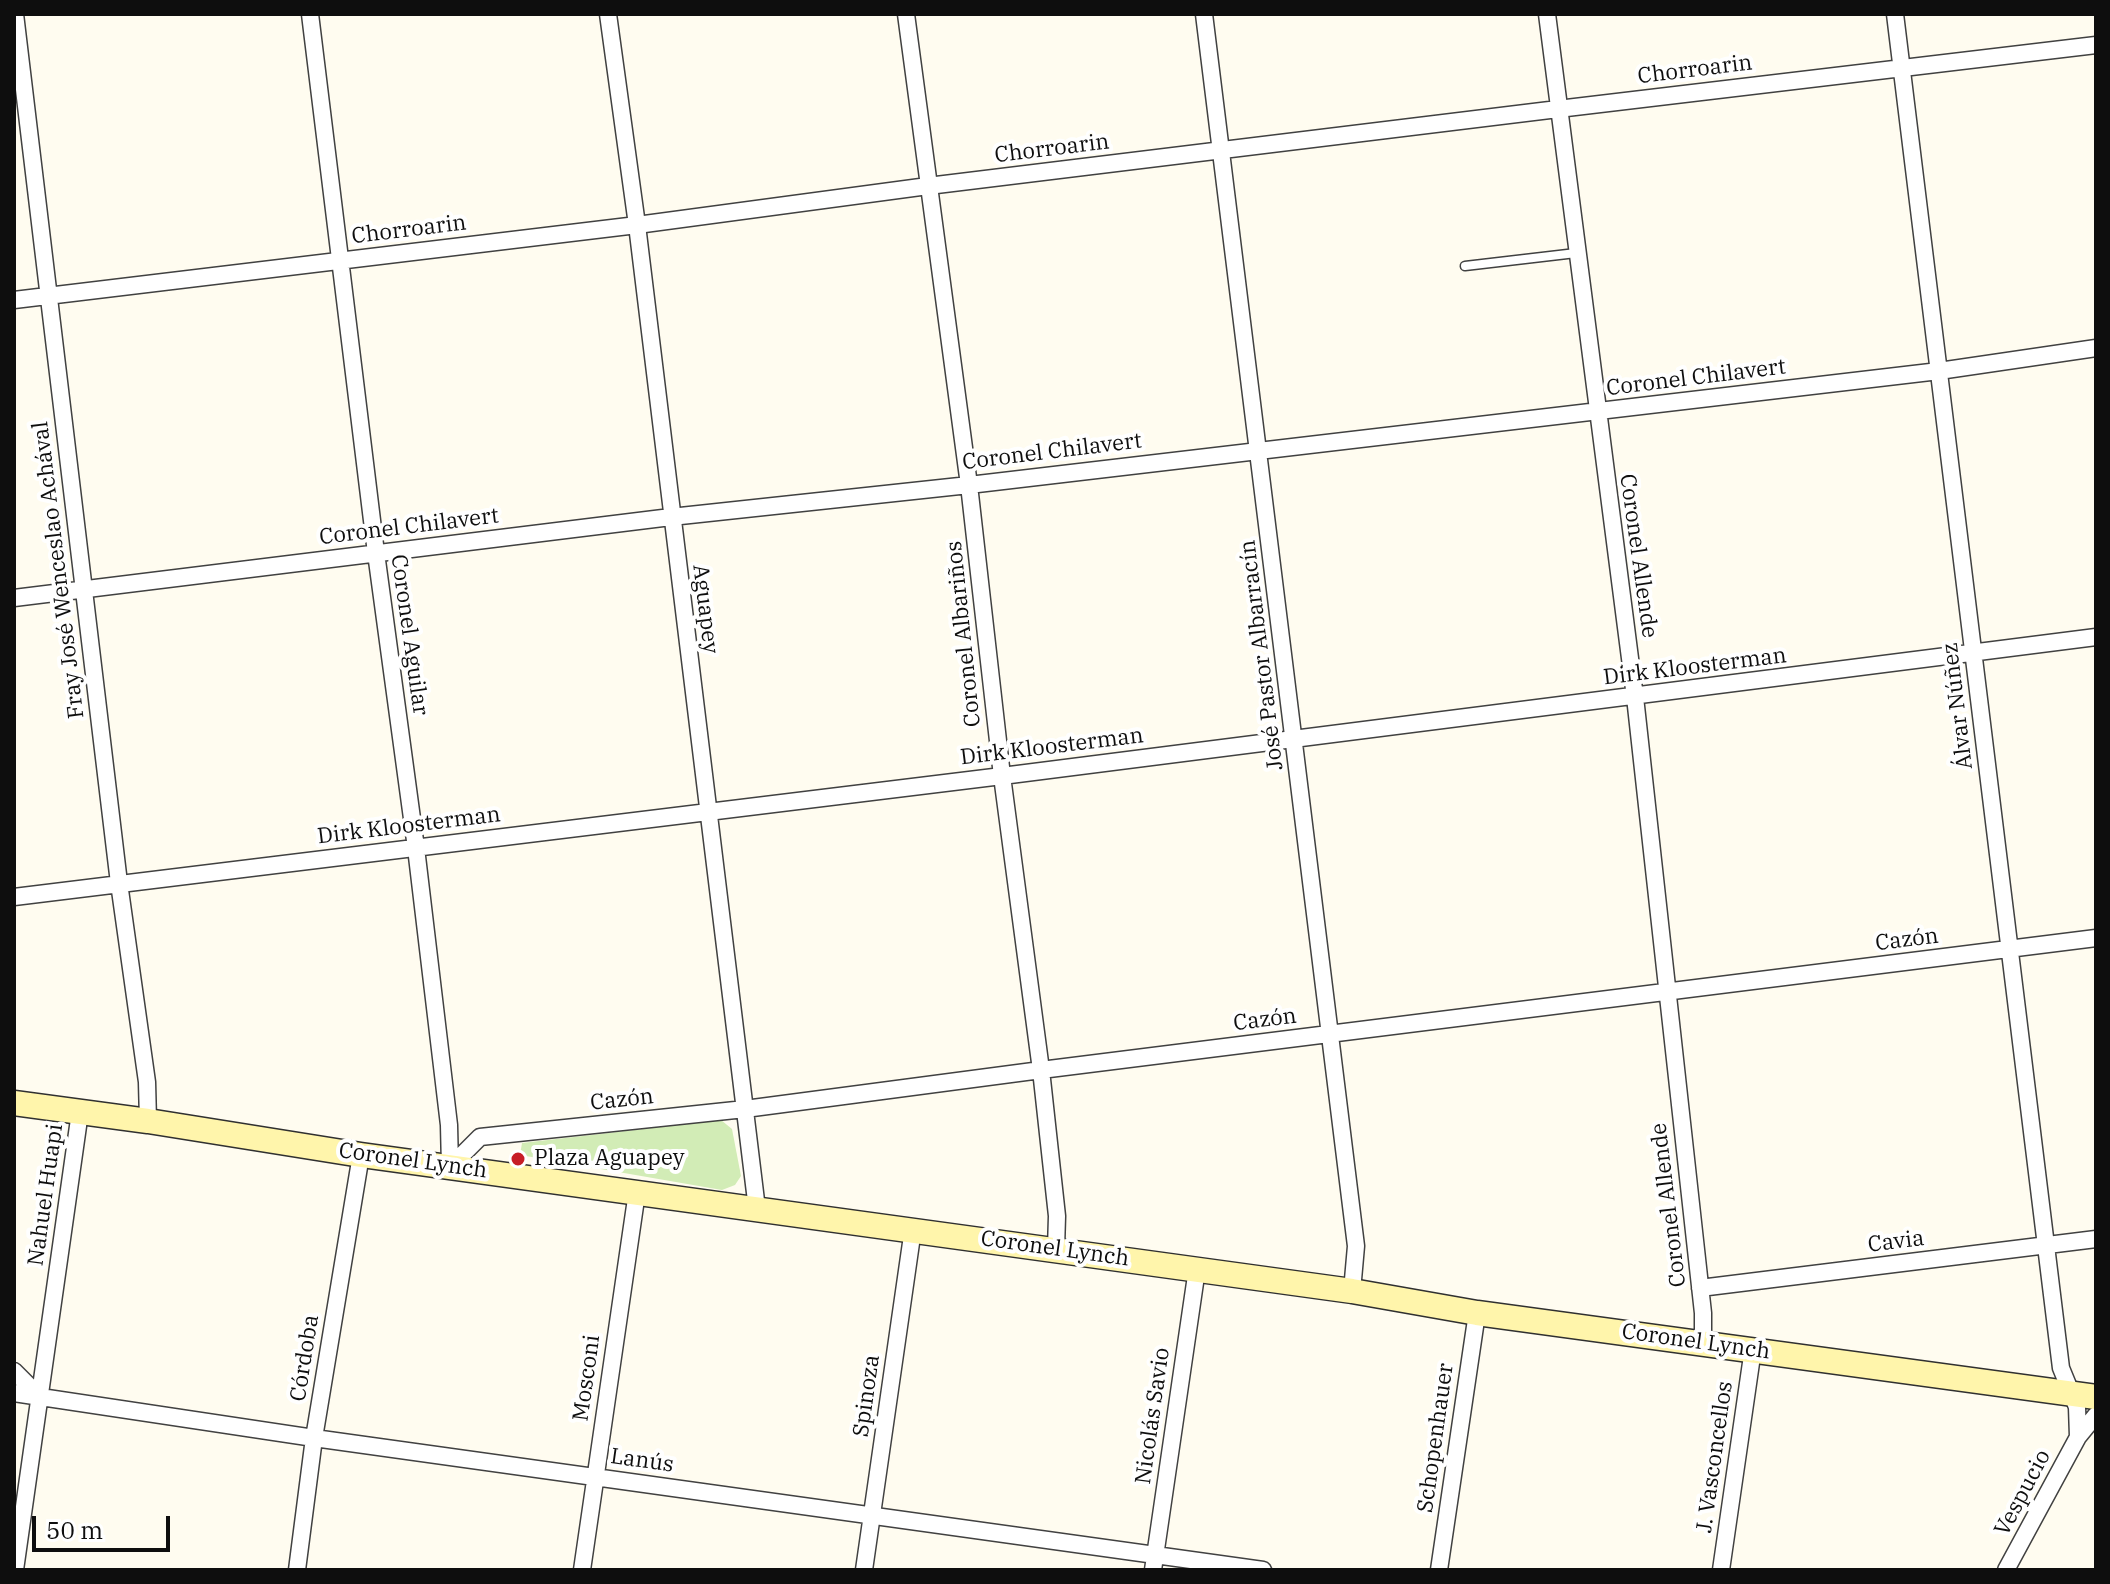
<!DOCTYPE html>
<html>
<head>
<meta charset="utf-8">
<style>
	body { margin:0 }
	#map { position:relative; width:2110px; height:1584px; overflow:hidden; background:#fffcf0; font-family:"IBM Plex Serif",serif }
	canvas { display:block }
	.frame { position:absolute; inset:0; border:16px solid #0e0e0e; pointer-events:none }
	.scale { position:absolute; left:32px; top:1516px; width:138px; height:36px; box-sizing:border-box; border:4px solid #0e0e0e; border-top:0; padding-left:10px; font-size:24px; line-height:28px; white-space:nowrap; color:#0e0e0e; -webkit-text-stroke:6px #fff; paint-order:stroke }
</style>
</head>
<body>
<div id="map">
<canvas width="2110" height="1584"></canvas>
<div class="frame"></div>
<div class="scale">50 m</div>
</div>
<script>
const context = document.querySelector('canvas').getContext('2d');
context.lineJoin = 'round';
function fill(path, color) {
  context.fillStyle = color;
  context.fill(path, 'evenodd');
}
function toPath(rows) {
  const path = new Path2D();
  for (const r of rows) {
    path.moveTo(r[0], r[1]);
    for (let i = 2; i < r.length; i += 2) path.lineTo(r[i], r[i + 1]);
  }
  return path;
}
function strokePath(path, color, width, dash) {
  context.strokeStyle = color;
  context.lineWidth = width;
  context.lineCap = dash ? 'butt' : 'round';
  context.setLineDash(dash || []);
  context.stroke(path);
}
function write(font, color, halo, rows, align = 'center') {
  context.font = font + ' "IBM Plex Serif",serif';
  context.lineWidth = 8;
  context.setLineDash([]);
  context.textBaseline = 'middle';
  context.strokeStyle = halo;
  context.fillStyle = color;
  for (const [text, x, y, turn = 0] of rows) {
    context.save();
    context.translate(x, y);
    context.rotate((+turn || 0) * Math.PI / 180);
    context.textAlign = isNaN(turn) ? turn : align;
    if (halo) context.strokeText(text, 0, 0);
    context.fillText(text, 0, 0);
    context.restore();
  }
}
const green = toPath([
	[721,1120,732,1129,741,1176,735,1185,722,1190,520,1155,522,1143]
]);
const lane = toPath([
	[1465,266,1576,253]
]);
const street = toPath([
	[15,14,119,883,147,1082,148,1121],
	[310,14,376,553,416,848,449,1125,450,1167],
	[608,14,637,225,757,1209],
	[906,14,969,485,1002,776,1041,1070,1057,1216,1056,1249],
	[1204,14,1356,1246,1352,1291],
	[1547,14,1635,697,1703,1313,1703,1342],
	[1895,14,2061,1368,2077,1407,2078,1437],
	[14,300,637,225,928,186,1558,109,2096,45],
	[14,598,671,517,969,485,1939,371,2096,348],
	[14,897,1002,776,2096,637],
	[450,1167,480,1137,745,1109,1041,1070,2096,938],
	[1700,1288,2096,1239],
	[14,1371,40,1397],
	[14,1393,314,1438,1263,1570],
	[15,1570,80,1112],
	[297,1570,314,1438,361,1155],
	[582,1570,637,1192],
	[864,1570,913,1229],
	[1153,1570,1197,1269],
	[1439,1570,1477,1313],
	[1721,1570,1753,1349],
	[2006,1570,2078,1437,2096,1415]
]);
const secondary = toPath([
	[14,1103,148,1121,361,1155,1352,1291,1477,1313,2096,1397]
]);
const markers = [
	[518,1159,8,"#c71d26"]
];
const streetNames = [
	["Chorroarin",1695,70,-7],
	["Chorroarin",1052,149,-7],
	["Chorroarin",409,230,-7],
	["Coronel Chilavert",1696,378,-7],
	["Coronel Chilavert",1052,452,-7],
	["Coronel Chilavert",409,527,-7],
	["Coronel Allende",1638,556,82],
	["Fray José Wenceslao Achával",59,570,-97],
	["Aguapey",705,609,83],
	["Coronel Albariños",964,634,-96],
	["Coronel Aguilar",409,635,82],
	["José Pastor Albarracín",1262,655,-97],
	["Dirk Kloosterman",1695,667,-7],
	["Álvar Núñez",1958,706,-97],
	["Dirk Kloosterman",1052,747,-7],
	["Dirk Kloosterman",409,826,-7],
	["Cazón",1907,940,-7],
	["Cazón",1265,1020,-7],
	["Cazón",622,1100,-6],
	["Coronel Lynch",413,1161,8],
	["Nahuel Huapi",46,1195,-82],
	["Coronel Allende",1669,1205,-97],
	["Cavia",1896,1242,-7],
	["Coronel Lynch",1055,1249,8],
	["Coronel Lynch",1696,1342,8],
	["Córdoba",305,1358,-81],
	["Mosconi",587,1378,-82],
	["Spinoza",867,1396,-82],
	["Nicolás Savio",1153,1416,-82],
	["Schopenhauer",1436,1438,-82],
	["J. Vasconcellos",1715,1457,-82],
	["Lanús",642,1461,8],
	["Vespucio",2023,1493,-62]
];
const poiNames = [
	["Plaza Aguapey",534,1159]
];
fill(green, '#d2ecb6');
strokePath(lane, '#414141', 11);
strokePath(street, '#414141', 19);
strokePath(secondary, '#303030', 27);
strokePath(lane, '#fff', 8);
strokePath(street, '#fff', 16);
strokePath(secondary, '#fff5ab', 24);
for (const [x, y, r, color] of markers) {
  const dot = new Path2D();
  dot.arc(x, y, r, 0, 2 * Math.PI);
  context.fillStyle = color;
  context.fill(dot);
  strokePath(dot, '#fff', 3);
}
write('22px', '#0e0e0e', '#fff', streetNames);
write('22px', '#0e0e0e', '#fff', poiNames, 'left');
</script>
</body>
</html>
